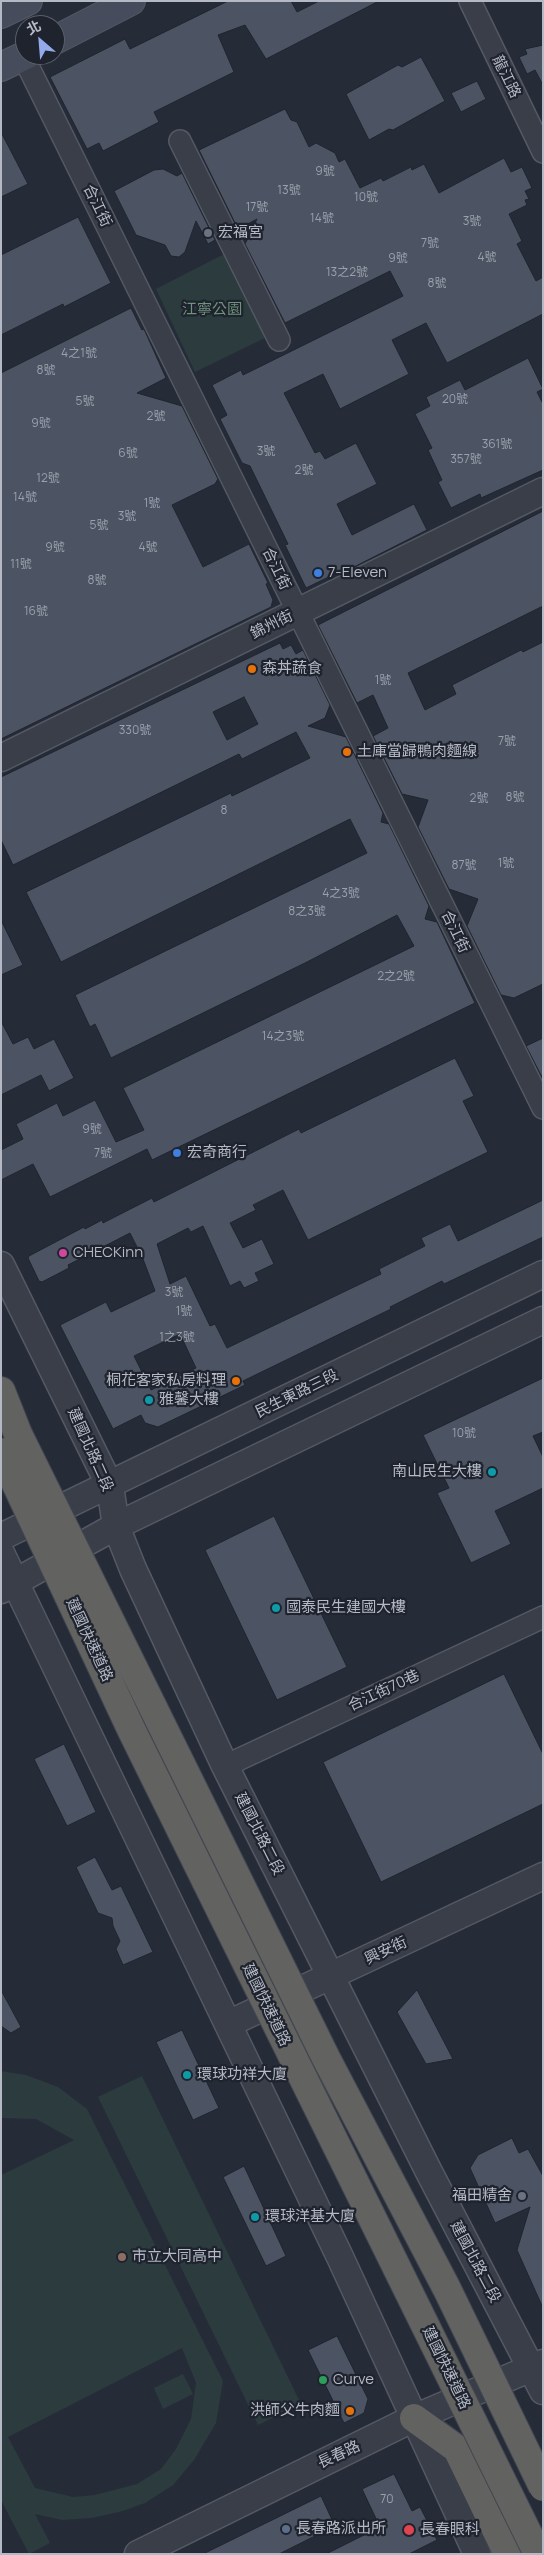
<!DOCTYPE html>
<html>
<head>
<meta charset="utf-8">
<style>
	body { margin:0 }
	#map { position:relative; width:544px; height:2555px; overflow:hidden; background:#262b38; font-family:Manrope,"Noto Sans TC",sans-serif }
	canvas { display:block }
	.frame { position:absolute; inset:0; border:2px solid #b4b9c5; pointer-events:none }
	.north { position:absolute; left:15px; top:15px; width:50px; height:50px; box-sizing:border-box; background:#1e232e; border:1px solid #5a5f6a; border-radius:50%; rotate:333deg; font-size:14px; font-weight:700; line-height:20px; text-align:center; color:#b4b9c5 }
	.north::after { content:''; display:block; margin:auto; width:18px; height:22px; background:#94aaea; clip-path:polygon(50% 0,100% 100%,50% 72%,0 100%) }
</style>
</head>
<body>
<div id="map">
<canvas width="544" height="2555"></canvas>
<div class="frame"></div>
<div class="north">北</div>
</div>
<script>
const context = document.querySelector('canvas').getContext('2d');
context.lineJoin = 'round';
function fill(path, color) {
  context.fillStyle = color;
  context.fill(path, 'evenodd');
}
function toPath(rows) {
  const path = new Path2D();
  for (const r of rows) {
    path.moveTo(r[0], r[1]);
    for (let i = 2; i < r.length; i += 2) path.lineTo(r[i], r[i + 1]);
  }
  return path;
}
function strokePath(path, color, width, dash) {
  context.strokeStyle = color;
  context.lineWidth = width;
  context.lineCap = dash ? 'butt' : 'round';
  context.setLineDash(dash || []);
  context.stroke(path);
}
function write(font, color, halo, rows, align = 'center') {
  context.font = font + ' Manrope,"Noto Sans TC",sans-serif';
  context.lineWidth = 4.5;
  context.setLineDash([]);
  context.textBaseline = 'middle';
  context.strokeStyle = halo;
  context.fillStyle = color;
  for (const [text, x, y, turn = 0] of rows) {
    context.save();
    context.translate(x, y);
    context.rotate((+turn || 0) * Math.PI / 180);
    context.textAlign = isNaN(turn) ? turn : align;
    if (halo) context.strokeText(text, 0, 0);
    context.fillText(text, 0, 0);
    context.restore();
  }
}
const green = toPath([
	[228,252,271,335,195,372,156,289],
	[1,2071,26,2075,58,2087,87,2109,223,2381,216,2423,194,2460,173,2485,145,2503,123,2511,92,2518,62,2520,35,2514,50,2543,29,2554,1,2500,1,2175,74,2140,36,2119,1,2118],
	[182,2348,196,2383,191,2419,176,2449,161,2469,137,2484,95,2495,73,2497,35,2488,8,2437],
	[142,2076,301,2404,258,2425,98,2097],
	[183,2374,193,2394,163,2409,154,2388]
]);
const building = toPath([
	[228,1,291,1,297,12,319,1,379,1,266,59,245,25,218,35,234,72,154,112,159,122,103,151,99,143,87,149,50,77,125,39,130,49,228,1],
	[543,45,543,85,535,70,527,74,519,57,527,54,525,49,543,45],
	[421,57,445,101,393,130,389,129,369,140,346,94,398,65,402,67,421,57],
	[477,81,486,99,461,112,451,93,477,81],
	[285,109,291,120,297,122,309,147,316,143,335,153,339,162,345,159,360,188,381,178,383,181,411,167,412,170,424,164,439,193,504,158,511,172,522,167,532,188,525,191,529,199,525,200,527,205,509,214,522,241,517,244,536,281,543,277,543,314,447,363,426,323,392,340,409,374,340,409,323,374,284,393,315,453,320,451,325,459,356,443,377,484,337,504,352,535,414,504,427,530,348,570,347,568,306,588,285,545,288,544,250,466,242,463,220,419,227,415,212,385,241,370,243,375,403,296,390,271,285,323,245,244,257,219,238,229,199,150,285,109],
	[1,132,28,184,1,197,1,132],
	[163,169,177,176,182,173,215,240,208,244,196,221,185,252,179,257,171,256,165,245,136,235,114,191,154,170,163,169],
	[78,217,111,283,64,307,63,304,1,335,1,255,78,217],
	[131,308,142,330,144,329,166,378,137,393,182,406,218,479,215,484,172,505,203,567,249,544,268,583,266,584,273,600,271,607,1,739,1,373,131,308],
	[528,358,543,389,537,392,543,404,543,470,481,498,480,494,451,508,438,482,442,480,428,450,432,448,415,414,430,406,426,397,460,380,465,390,528,358],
	[543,511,543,606,408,673,425,710,456,694,452,685,521,650,523,652,543,642,543,984,514,998,501,995,467,926,478,899,449,889,418,827,428,800,402,794,373,736,388,728,373,695,357,703,318,625,543,511],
	[280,643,283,649,291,645,296,654,303,650,330,705,325,718,308,726,346,737,383,813,381,822,389,824,429,906,425,919,437,922,475,1003,152,1160,147,1149,50,1197,33,1164,1,1180,1,1150,23,1139,16,1124,57,1103,63,1116,95,1100,116,1142,144,1130,123,1088,414,946,397,915,307,962,111,1058,95,1024,90,1027,75,995,367,853,350,819,61,962,26,892,231,793,232,796,310,758,296,732,242,759,239,754,13,865,1,840,1,777,280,643],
	[244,697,258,724,227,740,213,712,244,697],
	[1,920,23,965,1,975,1,920],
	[1,1021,13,1044,28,1037,34,1049,54,1039,74,1078,49,1091,41,1075,1,1095,1,1021],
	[543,1038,543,1079,526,1046,543,1038],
	[455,1058,474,1096,463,1101,488,1152,308,1240,283,1190,253,1205,256,1210,230,1223,243,1248,262,1239,274,1264,255,1273,259,1281,244,1288,240,1281,230,1286,203,1226,191,1232,188,1228,157,1244,170,1284,186,1276,210,1326,215,1324,227,1348,381,1274,379,1269,425,1246,421,1238,450,1224,458,1241,543,1200,543,1237,444,1284,442,1281,390,1307,391,1309,243,1381,245,1385,158,1427,145,1423,141,1415,113,1429,60,1325,106,1302,111,1312,155,1291,143,1259,130,1233,68,1265,69,1268,42,1282,39,1281,28,1258,29,1256,84,1227,85,1229,102,1220,103,1223,152,1198,154,1202,299,1129,301,1133,455,1058],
	[180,1334,196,1368,151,1390,134,1356,180,1334],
	[543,1378,543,1432,533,1436,543,1457,543,1488,495,1511,511,1544,471,1563,437,1493,449,1488,423,1435,543,1378],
	[274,1516,347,1667,277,1700,205,1550,274,1516],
	[504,1674,543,1754,543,1804,381,1882,323,1762,504,1674],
	[64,1744,96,1812,67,1826,34,1759,64,1744],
	[95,1857,112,1890,121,1886,153,1952,123,1965,116,1949,120,1941,113,1926,112,1918,98,1913,76,1867,95,1857],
	[1,1990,21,2027,11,2033,1,2026,1,1990],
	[417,1990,453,2059,426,2064,397,2012,417,1990],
	[182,2030,219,2108,193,2120,156,2042,182,2030],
	[512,2138,519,2153,528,2149,543,2176,543,2308,517,2250,530,2207,495,2223,470,2168,478,2155,512,2138],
	[244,2166,286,2256,266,2266,223,2177,244,2166],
	[337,2336,368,2399,364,2413,344,2423,308,2350,337,2336],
	[394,2474,412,2511,420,2507,437,2540,409,2554,326,2554,380,2527,362,2489,394,2474],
	[321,2496,335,2526,279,2554,203,2554,321,2496]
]);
const minor = toPath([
	[470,1,543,152],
	[23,56,543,1108],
	[180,141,279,340],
	[225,1766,543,1617]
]);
const tertiary = toPath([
	[1,758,543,491],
	[1,1265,110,1486,116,1526,133,1569,225,1766,429,2172,543,2391],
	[1,1537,543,1274],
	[1,1553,340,2257,477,2554],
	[1,1590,116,1526,543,1320],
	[228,2024,543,1876],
	[138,2554,414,2418,543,2363]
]);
const secondary = toPath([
	[1,14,28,1],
	[55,40,131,1],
	[1,67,26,55]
]);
const trunk = toPath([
	[1,1391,18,1434],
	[414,2418,457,2449,508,2554]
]);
const trunkBridge = toPath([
	[18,1434,326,2058,447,2289,543,2487],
	[1,1452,132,1731,538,2554]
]);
const markers = [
	[208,233,5,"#6b7280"],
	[318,573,5,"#3f7fe0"],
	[252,669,5,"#e8710a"],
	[347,752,5,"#e8710a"],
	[177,1153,5,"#3f7fe0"],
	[63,1253,5,"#d1479c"],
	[236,1381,5,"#e8710a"],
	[149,1400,5,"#0f9aa8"],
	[492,1472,5,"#0f9aa8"],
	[276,1608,5,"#0f9aa8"],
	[187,2075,5,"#0f9aa8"],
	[522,2196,5,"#6b7280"],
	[255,2217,5,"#0f9aa8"],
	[122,2257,5,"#8d6e63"],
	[323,2380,5,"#2e9e5b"],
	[350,2411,5,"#e8710a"],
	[286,2529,5,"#5c6f8a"],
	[409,2530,6,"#e0444e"]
];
const numberNames = [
	["9號",325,172],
	["13號",289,191],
	["10號",366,198],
	["17號",257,208],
	["14號",322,219],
	["3號",472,222],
	["7號",430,244],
	["4號",487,258],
	["9號",398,259],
	["13之2號",347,273],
	["8號",437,284],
	["4之1號",79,354],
	["8號",46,371],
	["20號",455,400],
	["5號",85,402],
	["2號",156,417],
	["9號",41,424],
	["361號",497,445],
	["3號",266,452],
	["6號",128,454],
	["357號",466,460],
	["2號",304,471],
	["12號",48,479],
	["14號",25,498],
	["1號",152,504],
	["3號",127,517],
	["5號",99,526],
	["9號",55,548],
	["4號",148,548],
	["11號",21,565],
	["8號",97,581],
	["16號",36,612],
	["1號",383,681],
	["330號",135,731],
	["7號",507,742],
	["8號",515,798],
	["2號",479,799],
	["8",224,811],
	["1號",506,864],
	["87號",464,866],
	["4之3號",341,894],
	["8之3號",307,912],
	["2之2號",396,977],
	["14之3號",283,1037],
	["9號",92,1130],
	["7號",103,1154],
	["3號",174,1293],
	["1號",184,1312],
	["1之3號",177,1338],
	["10號",464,1434],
	["70",387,2500]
];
const streetNames = [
	["龍江路",506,77,64],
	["合江街",97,206,64],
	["合江街",276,569,64],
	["錦州街",272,625,-26],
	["合江街",455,932,64],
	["民生東路三段",297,1394,-26],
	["建國北路二段",90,1450,66],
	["建國快速道路",89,1640,65],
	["合江街70巷",384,1691,-25],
	["建國北路二段",259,1834,63],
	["興安街",386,1951,-25],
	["建國快速道路",266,2005,64],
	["建國北路二段",475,2262,62],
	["建國快速道路",446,2368,64],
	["長春路",339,2455,-25]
];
const poiNames = [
	["宏福宮",218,233],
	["7-Eleven",328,573],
	["森丼蔬食",262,669],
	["土庫當歸鴨肉麵線",357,752],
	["宏奇商行",187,1153],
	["CHECKinn",73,1253],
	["桐花客家私房料理",226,1381,"right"],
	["雅馨大樓",159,1400],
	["南山民生大樓",482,1472,"right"],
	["國泰民生建國大樓",286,1608],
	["環球功祥大廈",197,2075],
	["福田精舍",512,2196,"right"],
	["環球洋基大廈",265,2217],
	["市立大同高中",132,2257],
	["Curve",333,2380],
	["洪師父牛肉麵",340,2411,"right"],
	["長春路派出所",296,2529],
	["長春眼科",420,2530]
];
const parkNames = [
	["江寧公園",212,310]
];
fill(green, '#2b3b3e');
fill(building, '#4c5362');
strokePath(building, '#202530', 1);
strokePath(minor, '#545964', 24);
strokePath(tertiary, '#545964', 29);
strokePath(secondary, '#545964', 30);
strokePath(trunk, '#414651', 30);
strokePath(minor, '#393e49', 21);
strokePath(tertiary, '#393e49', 26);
strokePath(secondary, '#474c5c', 28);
strokePath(trunk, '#626260', 28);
strokePath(trunkBridge, '#414651', 30, []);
strokePath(trunkBridge, '#626260', 28);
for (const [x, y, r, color] of markers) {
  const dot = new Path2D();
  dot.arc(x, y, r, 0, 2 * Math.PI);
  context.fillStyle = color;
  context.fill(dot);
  strokePath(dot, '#1e232e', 2);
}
write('12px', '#9aa0ac', null, numberNames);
write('15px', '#b4b9c5', '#1e232e', streetNames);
write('15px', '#b4b9c5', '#1e232e', poiNames, 'left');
write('15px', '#6e937b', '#1e232e', parkNames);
</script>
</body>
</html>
